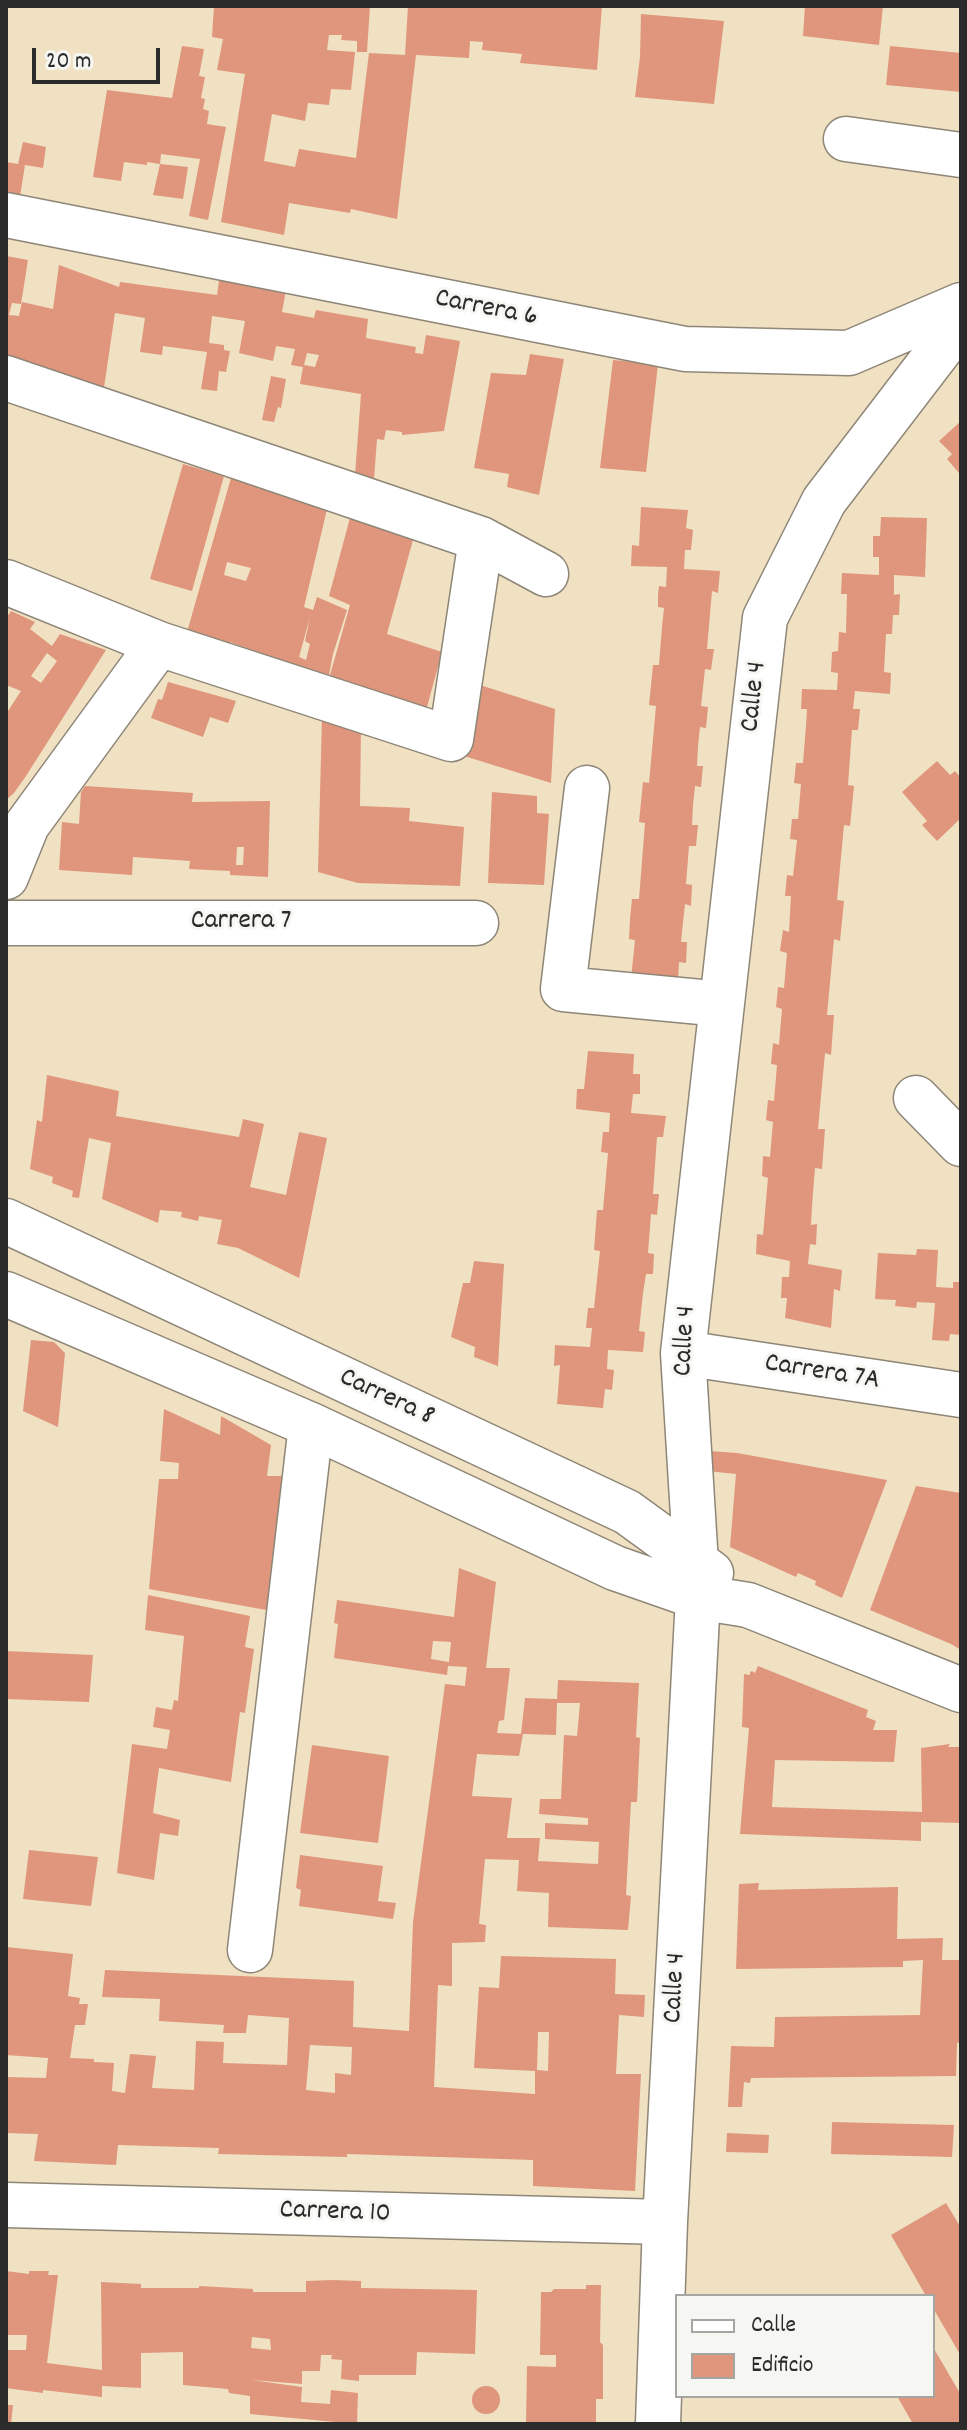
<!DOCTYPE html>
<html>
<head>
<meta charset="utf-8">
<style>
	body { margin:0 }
	#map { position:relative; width:967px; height:2430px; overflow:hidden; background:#f0e1c3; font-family:Dekko,sans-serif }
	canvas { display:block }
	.frame { position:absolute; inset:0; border:8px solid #2b2b2b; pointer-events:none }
	.legend { position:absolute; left:675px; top:2294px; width:260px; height:104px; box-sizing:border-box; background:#f6f6f2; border:2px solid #a5a5a2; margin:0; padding:10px 14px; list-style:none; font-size:24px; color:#2b2b2b }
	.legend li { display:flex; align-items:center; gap:16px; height:40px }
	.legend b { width:40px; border:2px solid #a5a5a2 }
	.scale { position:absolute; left:32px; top:48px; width:128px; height:36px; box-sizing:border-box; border:4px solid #2b2b2b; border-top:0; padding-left:10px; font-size:24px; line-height:28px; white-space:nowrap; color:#2b2b2b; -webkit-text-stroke:6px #f6f6f2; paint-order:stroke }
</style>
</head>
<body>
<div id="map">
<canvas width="967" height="2430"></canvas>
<div class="frame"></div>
<ul class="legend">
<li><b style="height:10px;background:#fff"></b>Calle</li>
<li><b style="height:22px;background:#df967c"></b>Edificio</li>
</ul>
<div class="scale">20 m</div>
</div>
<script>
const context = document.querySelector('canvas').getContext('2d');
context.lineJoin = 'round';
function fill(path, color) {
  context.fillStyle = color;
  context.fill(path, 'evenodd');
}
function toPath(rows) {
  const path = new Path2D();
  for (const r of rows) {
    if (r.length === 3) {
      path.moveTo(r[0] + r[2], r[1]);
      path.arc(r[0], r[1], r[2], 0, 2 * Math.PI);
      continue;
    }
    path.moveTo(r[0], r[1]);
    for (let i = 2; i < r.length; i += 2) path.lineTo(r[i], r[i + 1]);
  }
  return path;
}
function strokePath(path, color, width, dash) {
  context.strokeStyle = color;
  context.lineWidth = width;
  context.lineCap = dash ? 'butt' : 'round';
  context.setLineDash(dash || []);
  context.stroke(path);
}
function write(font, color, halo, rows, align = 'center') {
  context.font = font + ' Dekko,sans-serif';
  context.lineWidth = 6;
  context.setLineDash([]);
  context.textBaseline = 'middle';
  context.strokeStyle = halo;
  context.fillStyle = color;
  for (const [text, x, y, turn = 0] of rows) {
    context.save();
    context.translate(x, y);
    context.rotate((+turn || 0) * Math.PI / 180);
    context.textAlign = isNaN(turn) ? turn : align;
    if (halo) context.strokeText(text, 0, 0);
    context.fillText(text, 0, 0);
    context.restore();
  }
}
const building = toPath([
	[214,6,370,6,367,52,357,52,357,41,341,40,342,35,329,35,327,50,355,52,351,90,331,89,329,105,308,103,305,121,272,114,264,161,295,167,299,149,356,158,369,53,405,55,408,6,602,6,597,70,520,63,522,54,482,50,483,42,470,41,469,58,416,55,397,219,351,209,350,213,289,203,284,235,221,222,245,74,217,70,223,39,212,37],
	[805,6,883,6,879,45,803,36],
	[641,14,724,21,714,104,635,97,640,57],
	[182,46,204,49,199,76,205,77,201,98,205,99,203,109,209,111,207,124,226,127,208,220,189,216,200,159,161,154,160,164,147,162,147,165,124,162,121,181,93,177,107,90,172,98],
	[890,46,961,53,961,92,886,85],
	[23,142,46,147,43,168,25,165,19,203,6,201,6,162,18,164],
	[160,164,188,167,183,199,153,195],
	[6,256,28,260,21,304,12,303,9,315,19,316,22,302,53,309,59,265,119,287,120,282,217,295,220,274,287,285,282,312,314,318,316,310,368,319,366,338,416,347,415,353,423,354,426,335,460,341,444,431,402,435,402,432,386,430,384,440,377,439,374,479,355,475,361,394,300,384,303,367,291,365,295,349,276,346,273,361,239,353,245,321,212,316,209,343,224,345,224,350,230,351,226,372,219,371,217,391,201,389,207,352,163,346,162,355,140,352,145,318,115,313,102,401,6,362],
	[307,353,319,355,315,367,304,365],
	[530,354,564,359,539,495,507,487,509,474,474,468,491,373,526,375],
	[613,360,658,364,646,472,600,468],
	[271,376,286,379,281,408,278,407,274,422,262,420],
	[961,421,961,471,959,473,947,459,952,454,939,441],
	[183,464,224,476,192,591,150,579],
	[233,471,328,505,304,607,313,610,317,597,347,610,333,654,328,680,230,642,228,645,187,632],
	[227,562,251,568,246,581,224,575],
	[310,617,305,641,310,644,306,660,299,657],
	[641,507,688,510,686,528,693,530,691,550,685,550,684,569,720,571,718,593,712,591,707,649,714,649,711,670,705,669,701,706,708,707,706,728,700,727,698,746,697,766,703,766,701,787,695,786,693,805,692,825,698,825,696,846,689,846,686,884,692,885,691,906,685,904,681,942,687,942,686,963,679,962,678,981,631,978,635,940,629,939,630,919,632,899,639,899,645,823,639,822,643,782,649,783,656,706,649,705,653,665,659,665,662,627,664,608,658,607,658,595,659,586,666,587,667,567,631,566,632,545,639,546],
	[351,514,413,540,387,634,442,652,424,718,328,682,350,605,329,596],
	[881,517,927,518,925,577,894,575,894,595,900,594,899,615,893,615,892,634,886,634,884,672,891,673,890,694,855,691,853,709,860,709,858,730,852,730,848,785,854,786,850,826,844,825,837,900,844,901,840,941,834,939,827,1015,834,1015,831,1055,825,1053,818,1129,825,1129,822,1169,815,1168,812,1206,811,1225,817,1224,816,1245,810,1244,808,1264,842,1270,840,1291,834,1289,831,1328,785,1318,787,1298,781,1298,782,1277,789,1277,790,1261,756,1254,757,1234,763,1235,768,1178,762,1176,763,1156,770,1157,773,1122,766,1120,768,1100,774,1101,777,1065,771,1064,773,1043,779,1045,782,1009,776,1007,778,987,784,988,787,953,780,951,783,930,789,932,791,896,785,896,787,875,793,876,797,840,790,839,792,819,798,819,801,784,794,783,796,763,803,763,806,726,807,709,801,709,802,689,837,690,838,673,831,672,832,652,838,651,839,632,846,633,847,594,841,594,842,573,879,575,879,557,873,557,873,536,880,536],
	[11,611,35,622,30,629,52,646,60,634,106,650,26,776,14,793,6,800,6,714,21,691,6,685,6,618],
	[47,653,57,661,41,683,31,676],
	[168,682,236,701,228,723,210,717,203,737,151,718,158,699,162,700],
	[480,685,555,709,551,783,461,755],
	[322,716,361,727,360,806,410,808,409,821,464,827,460,886,358,883,318,872],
	[937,761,950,775,955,771,961,778,961,818,937,841,922,825,927,821,902,792],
	[85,786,193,793,192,802,270,801,268,877,230,875,230,871,189,869,190,861,133,857,132,875,59,870,62,822,79,824,81,792],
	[237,847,244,847,243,865,236,865],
	[492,792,537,796,537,813,549,814,544,885,488,883],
	[588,1051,634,1054,633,1074,640,1074,640,1094,633,1094,631,1113,666,1116,663,1137,657,1137,653,1194,659,1194,657,1215,651,1214,648,1253,654,1254,653,1274,646,1274,643,1293,639,1331,645,1332,643,1352,608,1350,607,1369,614,1370,612,1390,605,1389,603,1408,557,1404,560,1365,554,1366,555,1345,590,1347,592,1328,586,1328,588,1308,594,1308,600,1251,594,1250,597,1210,603,1210,608,1153,601,1152,603,1132,609,1132,610,1113,576,1109,577,1089,584,1089],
	[47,1075,119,1091,116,1116,239,1137,243,1119,264,1124,250,1187,286,1195,299,1132,327,1138,299,1278,238,1248,217,1244,222,1220,199,1216,198,1221,181,1217,182,1212,160,1210,158,1223,102,1199,111,1143,89,1138,79,1198,72,1197,73,1191,52,1183,53,1177,30,1169,37,1120,42,1122],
	[917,1249,938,1250,936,1287,953,1288,953,1282,961,1282,961,1335,950,1334,949,1341,932,1340,935,1303,917,1302,916,1308,895,1306,896,1300,875,1299,878,1253,916,1255],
	[474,1261,504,1264,498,1366,474,1357,475,1347,451,1337,463,1283,470,1283],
	[31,1340,54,1342,65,1353,58,1427,23,1411],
	[164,1409,220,1435,221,1416,271,1445,267,1476,289,1476,272,1611,149,1589,159,1479,178,1479,179,1463,160,1461],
	[709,1451,737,1453,887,1480,842,1598,815,1585,816,1581,798,1573,796,1577,730,1547,736,1474,707,1471],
	[916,1486,961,1493,961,1650,951,1644,870,1610],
	[459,1568,496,1582,486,1668,510,1668,504,1720,499,1721,497,1733,521,1734,525,1698,557,1699,558,1680,639,1683,636,1737,640,1738,637,1802,631,1802,626,1895,631,1896,628,1930,548,1927,549,1893,517,1891,519,1860,485,1859,479,1924,486,1925,485,1942,452,1943,452,1986,438,1985,434,2087,535,2094,535,2071,474,2068,479,1987,499,1988,501,1956,616,1959,615,1994,645,1995,644,2017,619,2015,616,2074,641,2074,635,2191,533,2186,533,2160,347,2154,347,2157,218,2154,219,2148,118,2145,116,2165,34,2161,38,2134,6,2133,6,2077,46,2078,48,2058,6,2055,6,1947,73,1954,68,1996,80,1998,79,2004,88,2004,85,2025,75,2025,70,2058,94,2059,94,2062,114,2063,112,2091,125,2093,130,2054,156,2056,152,2088,194,2090,196,2041,224,2042,223,2063,287,2065,289,2018,248,2015,246,2033,223,2033,224,2025,159,2021,160,1999,102,1997,105,1970,354,1981,353,2027,409,2031,413,1922,445,1684,465,1686,467,1667,448,1666,447,1675,334,1658,338,1624,334,1623,337,1600,454,1617],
	[433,1641,451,1642,449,1662,431,1659],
	[557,1703,580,1703,577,1736,564,1735,561,1799,540,1799,539,1814,588,1818,588,1825,545,1823,545,1839,599,1842,598,1864,538,1861,540,1838,507,1838,512,1798,472,1796,477,1754,519,1756,523,1734,556,1735],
	[538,2032,549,2032,548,2071,537,2070],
	[310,2045,352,2047,351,2075,335,2073,335,2093,306,2090],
	[148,1595,250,1616,245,1647,254,1649,245,1713,240,1712,231,1782,159,1768,153,1813,180,1820,178,1836,160,1833,154,1880,117,1873,132,1744,167,1749,170,1730,153,1727,156,1707,172,1710,174,1700,178,1701,184,1636,145,1630],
	[6,1651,93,1655,89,1702,6,1699],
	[758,1666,868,1710,866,1717,876,1721,873,1730,897,1730,894,1762,775,1760,772,1807,922,1812,921,1748,950,1744,948,1747,961,1747,961,1823,921,1822,921,1841,740,1834,749,1728,742,1727,744,1674,750,1675,750,1672,752,1671,755,1673],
	[312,1745,389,1756,378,1843,300,1833],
	[29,1850,98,1857,91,1906,23,1899],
	[300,1855,383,1866,378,1901,396,1903,393,1919,299,1906,301,1890,296,1888],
	[759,1883,758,1890,898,1887,897,1939,943,1938,942,1960,961,1960,961,2042,957,2043,956,2076,751,2078,750,2083,744,2082,742,2107,728,2107,731,2046,774,2047,775,2017,920,2015,923,1960,903,1961,903,1967,736,1969,739,1884],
	[832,2122,954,2125,952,2157,831,2154],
	[727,2133,769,2135,768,2153,726,2152],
	[946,2203,961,2228,961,2356,933,2308,933,2296,926,2296,891,2235],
	[6,2271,29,2274,29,2271,49,2271,48,2275,58,2275,47,2363,102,2370,101,2282,141,2284,141,2288,199,2288,199,2286,253,2289,253,2292,306,2292,306,2281,333,2280,361,2281,361,2288,477,2290,475,2354,417,2352,416,2375,359,2375,359,2381,341,2379,342,2360,331,2359,332,2355,321,2355,320,2371,302,2371,302,2384,251,2380,302,2387,301,2402,330,2404,331,2390,358,2393,357,2424,250,2414,250,2396,229,2393,228,2389,183,2385,183,2352,141,2353,141,2388,102,2386,102,2397,43,2390,43,2393,6,2388,6,2350,26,2350,27,2335,6,2335],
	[252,2337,270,2339,271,2350,251,2348],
	[586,2285,601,2285,600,2342,603,2345,603,2399,596,2399,596,2424,526,2424,527,2366,556,2367,556,2355,540,2355,541,2292,551,2292,554,2289,586,2289],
	[933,2347,961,2395,961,2424,913,2424,897,2396,933,2396],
	[486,2400,14],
	[6,2405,13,2405,11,2424,6,2424]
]);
const street = toPath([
	[846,139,961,155],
	[6,215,685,349,849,353,961,305],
	[6,378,481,539,546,574],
	[6,582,159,644,451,739,481,539],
	[587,788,563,989,722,1004],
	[6,877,27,825,159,644],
	[6,923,476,923],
	[916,1098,961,1144],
	[6,1221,627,1512,711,1573],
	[6,1294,311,1425,615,1568,698,1597,748,1605,961,1690],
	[683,1353,961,1395],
	[250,1950,311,1425],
	[6,2205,665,2222],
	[658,2424,665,2222,698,1597,683,1353,765,618,824,501,961,322]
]);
const streetNames = [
	["Carrera 6",486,310,11],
	["Calle 4",756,697,-84],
	["Carrera 7",241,923],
	["Calle 4",687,1341,-87],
	["Carrera 7A",822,1374,9],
	["Carrera 8",386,1399,25],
	["Calle 4",677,1988,-87],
	["Carrera 10",335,2214,2]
];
fill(building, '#df967c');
strokePath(street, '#8e8677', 47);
strokePath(street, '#fff', 44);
write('28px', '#2b2b2b', '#f6f6f2', streetNames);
</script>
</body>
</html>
